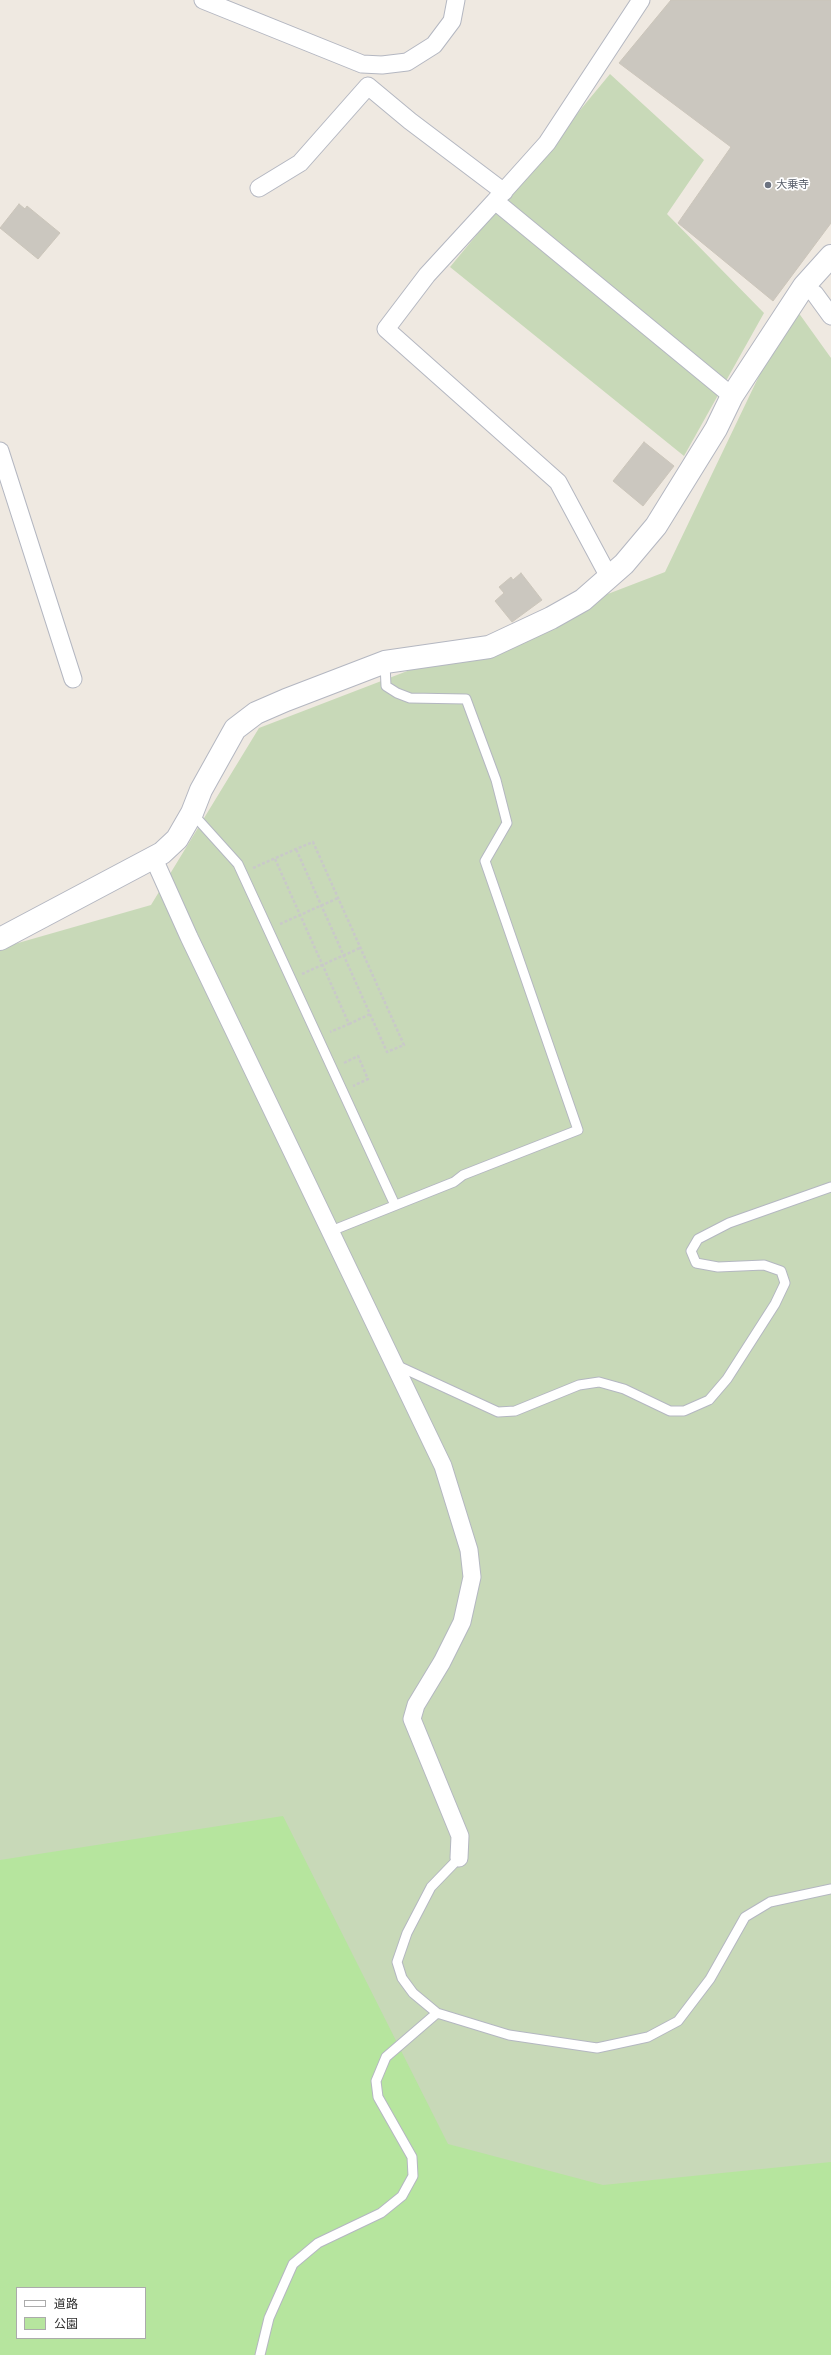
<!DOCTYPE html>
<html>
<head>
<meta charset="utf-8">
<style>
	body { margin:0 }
	#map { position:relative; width:831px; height:2355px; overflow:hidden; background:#efe9e1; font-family:"Archivo Narrow","Noto Sans JP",sans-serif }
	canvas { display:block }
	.legend { position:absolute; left:16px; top:2287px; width:130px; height:52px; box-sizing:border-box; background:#fff; border:1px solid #ababab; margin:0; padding:5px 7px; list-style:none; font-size:12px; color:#2e2e2e }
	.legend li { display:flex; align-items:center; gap:8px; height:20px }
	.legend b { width:20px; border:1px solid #ababab }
</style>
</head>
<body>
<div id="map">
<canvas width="831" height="2355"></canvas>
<ul class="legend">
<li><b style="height:5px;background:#fff"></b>道路</li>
<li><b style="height:11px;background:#b6e59e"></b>公園</li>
</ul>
</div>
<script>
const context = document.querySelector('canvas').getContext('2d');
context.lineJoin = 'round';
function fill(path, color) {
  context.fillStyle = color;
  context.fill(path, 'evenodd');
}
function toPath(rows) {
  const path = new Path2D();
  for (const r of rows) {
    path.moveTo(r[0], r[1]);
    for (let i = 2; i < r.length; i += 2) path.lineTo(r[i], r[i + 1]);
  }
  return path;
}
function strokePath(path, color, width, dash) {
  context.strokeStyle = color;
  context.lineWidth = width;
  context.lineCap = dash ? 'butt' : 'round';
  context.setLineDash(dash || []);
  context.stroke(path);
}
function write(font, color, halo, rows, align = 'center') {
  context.font = font + ' "Archivo Narrow","Noto Sans JP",sans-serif';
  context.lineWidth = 3.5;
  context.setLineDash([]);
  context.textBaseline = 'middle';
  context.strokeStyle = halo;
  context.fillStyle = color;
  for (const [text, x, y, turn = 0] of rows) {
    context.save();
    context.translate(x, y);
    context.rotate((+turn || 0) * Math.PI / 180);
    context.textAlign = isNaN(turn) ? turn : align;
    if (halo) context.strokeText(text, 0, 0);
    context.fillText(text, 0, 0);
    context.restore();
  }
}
const green = toPath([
	[831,484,831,2355,0,2355,0,1851],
	[17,2288,145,2288,145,2338,17,2338]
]);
const cemetery = toPath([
	[610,74,704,160,667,214,764,313,684,456,450,267],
	[793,305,831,358,831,2162,603,2185,448,2144,283,1816,0,1860,0,950,4,947,151,905,259,728,665,572]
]);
const building = toPath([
	[671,0,831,0,831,223,773,301,678,223,731,147,619,63,671,0],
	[19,204,25,209,27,206,60,233,38,259,0,228,19,204],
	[644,442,674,466,643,506,613,481,644,442],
	[521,573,542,600,512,622,495,601,504,593,499,587,511,577,513,580,521,573]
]);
const path = toPath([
	[275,859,349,1024,330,1032],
	[253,868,296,849,313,842,404,1045,387,1052,296,849],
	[280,924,338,898],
	[302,974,360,948],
	[349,1024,370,1014],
	[344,1063,358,1056,368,1079,353,1086]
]);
const service = toPath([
	[192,813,238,864,395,1205],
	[331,1231,454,1182,463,1175,578,1130,485,861,507,823,496,780,466,699,410,698,397,693,386,686,385,663],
	[396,1365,498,1412,515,1411,579,1385,599,1382,624,1389,670,1411,684,1411,709,1400,727,1379,775,1304,785,1283,781,1271,764,1265,718,1267,696,1263,691,1251,698,1239,729,1223,831,1187],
	[459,1858,431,1887,407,1933,397,1962,402,1978,413,1993,437,2013,509,2035,597,2048,648,2037,678,2021,710,1979,745,1917,770,1902,831,1889],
	[260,2355,269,2318,293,2264,318,2243,381,2213,402,2196,413,2176,412,2157,378,2097,376,2081,386,2057,437,2013]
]);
const minor = toPath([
	[203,0,362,64,382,65,407,62,434,45,452,21,456,0],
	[641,0,547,143,495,201,732,396],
	[259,188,300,163,368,86,410,121,504,192],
	[495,201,427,275,386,329,558,482,609,577],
	[804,286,815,294,831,316],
	[0,451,73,679],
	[154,859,189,937,443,1466,469,1550,472,1577,462,1622,442,1662,416,1705,412,1719,460,1836,459,1858]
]);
const tertiary = toPath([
	[0,939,162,853,177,839,192,813,201,790,235,729,256,713,286,700,385,662,489,647,551,618,583,600,624,564,656,526,716,429,732,396,804,286,831,256]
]);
const markers = [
	[768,185,4,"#6b7280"]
];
const worshipNames = [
	["大乗寺",776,185]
];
fill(green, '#b6e59e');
fill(cemetery, '#c8d9b8');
fill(building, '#cbc7bf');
strokePath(building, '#cbc5ba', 1);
strokePath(service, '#b4b7c1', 11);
strokePath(minor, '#b4b7c1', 19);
strokePath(tertiary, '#b4b7c1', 24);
strokePath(path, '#c9c9c9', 2.5, [3, 2]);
strokePath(service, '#fff', 9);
strokePath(minor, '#fff', 17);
strokePath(tertiary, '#fff', 22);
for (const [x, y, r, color] of markers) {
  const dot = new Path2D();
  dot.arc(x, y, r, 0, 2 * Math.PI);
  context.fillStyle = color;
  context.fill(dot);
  strokePath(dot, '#fff', 1.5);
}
write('11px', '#5b616d', '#fff', worshipNames, 'left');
</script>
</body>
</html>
